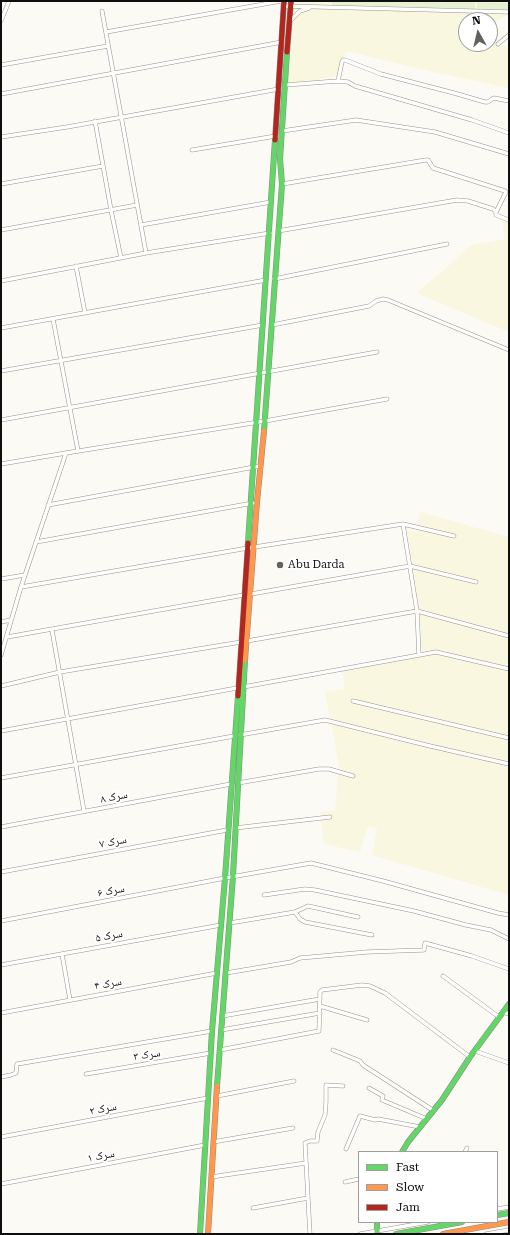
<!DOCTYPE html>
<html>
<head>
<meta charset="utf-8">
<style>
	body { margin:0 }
	#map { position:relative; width:510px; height:1235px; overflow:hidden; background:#fcfaf4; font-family:"Roboto Serif",serif }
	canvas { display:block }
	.frame { position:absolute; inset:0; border:2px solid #0e0e0e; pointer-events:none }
	.legend { position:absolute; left:358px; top:1151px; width:140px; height:72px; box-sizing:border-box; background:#fff; border:1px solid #9f9f9f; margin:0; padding:5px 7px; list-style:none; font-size:12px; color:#0e0e0e }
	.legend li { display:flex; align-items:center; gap:8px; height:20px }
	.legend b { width:20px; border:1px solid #9f9f9f }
	.north { position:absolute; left:458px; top:12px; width:40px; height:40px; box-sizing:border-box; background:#fff; border:1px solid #9f9f9f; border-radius:50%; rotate:352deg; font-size:11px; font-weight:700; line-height:16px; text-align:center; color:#0e0e0e }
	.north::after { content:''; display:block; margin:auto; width:14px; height:18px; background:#61615e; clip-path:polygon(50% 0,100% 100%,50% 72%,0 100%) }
</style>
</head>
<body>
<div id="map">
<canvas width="510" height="1235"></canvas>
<div class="frame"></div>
<ul class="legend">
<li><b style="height:5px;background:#63d668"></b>Fast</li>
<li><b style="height:5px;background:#ff974d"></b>Slow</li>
<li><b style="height:5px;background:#b3261e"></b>Jam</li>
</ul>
<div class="north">N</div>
</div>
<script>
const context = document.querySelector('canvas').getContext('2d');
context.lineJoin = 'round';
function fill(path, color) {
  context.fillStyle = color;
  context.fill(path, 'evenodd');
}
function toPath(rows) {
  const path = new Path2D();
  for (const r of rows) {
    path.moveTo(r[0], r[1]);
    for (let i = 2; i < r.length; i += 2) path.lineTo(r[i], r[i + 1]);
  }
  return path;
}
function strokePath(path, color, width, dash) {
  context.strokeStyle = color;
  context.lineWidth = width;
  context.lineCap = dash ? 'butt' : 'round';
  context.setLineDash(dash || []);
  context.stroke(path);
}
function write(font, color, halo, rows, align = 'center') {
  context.font = font + ' "Roboto Serif","Noto Naskh Arabic",serif';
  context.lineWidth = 4;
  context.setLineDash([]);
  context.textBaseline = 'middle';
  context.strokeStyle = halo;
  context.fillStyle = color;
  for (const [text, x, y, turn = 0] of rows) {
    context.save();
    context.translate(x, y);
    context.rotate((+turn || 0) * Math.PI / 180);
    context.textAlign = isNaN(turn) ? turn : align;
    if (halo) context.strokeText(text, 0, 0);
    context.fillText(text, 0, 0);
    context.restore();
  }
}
const farmland = toPath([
	[291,1,509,1,509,14,492,24,500,45,509,46,509,88,424,70,346,51,338,76,285,85],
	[466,20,490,20,490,44,466,44],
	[502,219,509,222,509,332,416,293,444,270,471,245,505,239],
	[420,512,509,537,509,895,372,855,377,828,368,826,360,852,324,844,320,812,335,811,339,766,325,692,344,689,343,667,422,653,418,600,407,530,416,532]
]);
const green = toPath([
	[332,1,429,1,475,2,475,9,332,5],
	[477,2,509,3,509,10,477,9]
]);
const street = toPath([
	[284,6,509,12],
	[102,11,146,253],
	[1,21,9,1],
	[290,21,300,11,309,8],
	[106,32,281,1],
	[498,44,509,35],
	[1,65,108,46],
	[338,81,342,62,343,60,345,60,381,74,454,93,485,102,488,102,492,99,494,98,509,101],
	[285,85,338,81,348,82,355,86,472,120,509,133],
	[1,94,282,42],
	[95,121,111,210,121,258],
	[282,131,356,120,435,132,509,154],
	[1,137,67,127,279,89],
	[192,150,276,136],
	[1,184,103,166],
	[282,184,426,160,428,160,433,168,505,191,506,192,496,212],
	[141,225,271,202],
	[1,230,137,205],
	[278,231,457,200,468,201,493,209,496,212,496,215,509,220],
	[76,266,85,313],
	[274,279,447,244],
	[1,281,146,253,270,233],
	[53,319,78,451],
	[272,325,369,306,376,301,383,299,388,300,509,350],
	[1,328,266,280],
	[1,371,263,325],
	[1,420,377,352],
	[1,464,66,453,265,421,387,399],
	[48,505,260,466],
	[403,524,417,611,419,655],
	[36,542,253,503],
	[1,579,25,575],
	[21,587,248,548,403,524,454,536],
	[251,594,410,566,476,582],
	[1,622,11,620],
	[52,630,84,811],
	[7,637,244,595],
	[247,641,417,611,509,636],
	[1,655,21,587,66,453],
	[1,686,60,672,241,642],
	[243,687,436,652,509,669],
	[353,701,509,738],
	[1,731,237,688],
	[240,735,325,720,430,746,509,764],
	[1,778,234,736],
	[238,783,319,769,329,769,353,776],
	[1,827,231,784],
	[235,828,330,817],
	[1,872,227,830],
	[264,895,305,889,315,890,414,911,466,925,491,930,509,939],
	[295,912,300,919,305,922,372,935],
	[1,921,225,878,311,863,383,881,498,913,509,915],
	[230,923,295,912,308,906,358,917],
	[62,954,70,1000],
	[1,965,221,925],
	[226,973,291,962,300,958,367,952,424,950,425,943,472,956,509,969],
	[443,976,499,1017],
	[320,1006,367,1020],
	[503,1012,509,1014],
	[1,1013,217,973],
	[222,1016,320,999],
	[221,1030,320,1013],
	[220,1050,319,1031,320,992,322,990,362,985,370,986,385,993,470,1057],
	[333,1050,360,1061,363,1065,434,1111],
	[475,1051,509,1063],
	[86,1074,211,1053],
	[1,1077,11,1075,16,1073,17,1064,212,1031],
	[369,1088,383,1096,382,1100,427,1119],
	[217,1096,294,1081],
	[1,1137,208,1098],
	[213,1142,293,1128],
	[346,1149,360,1116,375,1120,378,1119,420,1127],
	[465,1152,467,1148],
	[211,1177,306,1163],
	[345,1182,359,1179],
	[1,1184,205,1145],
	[253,1208,308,1198],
	[497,1209,509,1207],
	[310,1234,305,1143,310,1141,317,1141,318,1132,325,1115,326,1102,326,1085,343,1086],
	[360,1234,428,1222],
	[486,1234,509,1230]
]);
const fast = toPath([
	[264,431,282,184,280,159,287,52],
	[248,543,275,140],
	[217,1086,233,876,245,660],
	[402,1152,408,1142,442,1100,470,1057,509,1004],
	[497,1215,509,1213],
	[377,1222,377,1234],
	[200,1234,212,1031,225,878,238,696],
	[396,1234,462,1222]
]);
const slow = toPath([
	[245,660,257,502,264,431],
	[208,1234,217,1086],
	[443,1234,509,1222]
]);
const jam = toPath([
	[287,52,291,1],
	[275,140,284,1],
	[238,696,248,543]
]);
const markers = [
	[280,565,4,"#61615e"]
];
const poiNames = [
	["Abu Darda",288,565]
];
const streetNames = [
	["سرک ۸",114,797,-11],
	["سرک ۷",113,842,-10],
	["سرک ۶",111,891,-11],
	["سرک ۵",109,936,-11],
	["سرک ۴",108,984,-10],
	["سرک ۳",147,1055,-9],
	["سرک ۲",103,1109,-11],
	["سرک ۱",101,1156,-11]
];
fill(farmland, '#f9f7df');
fill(green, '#e5f2d2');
strokePath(street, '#959492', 4.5);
strokePath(fast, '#8c8b88', 6);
strokePath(slow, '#8c8b88', 6);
strokePath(jam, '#8c8b88', 6);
strokePath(street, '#fffefd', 3.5);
strokePath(fast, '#63d668', 5);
strokePath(slow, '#ff974d', 5);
strokePath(jam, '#b3261e', 5);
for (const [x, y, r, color] of markers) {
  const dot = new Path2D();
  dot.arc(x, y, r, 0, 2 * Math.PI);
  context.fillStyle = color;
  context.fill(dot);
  strokePath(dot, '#fff', 1.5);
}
write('11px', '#0e0e0e', '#fff', poiNames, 'left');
write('11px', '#0e0e0e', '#fff', streetNames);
</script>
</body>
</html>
